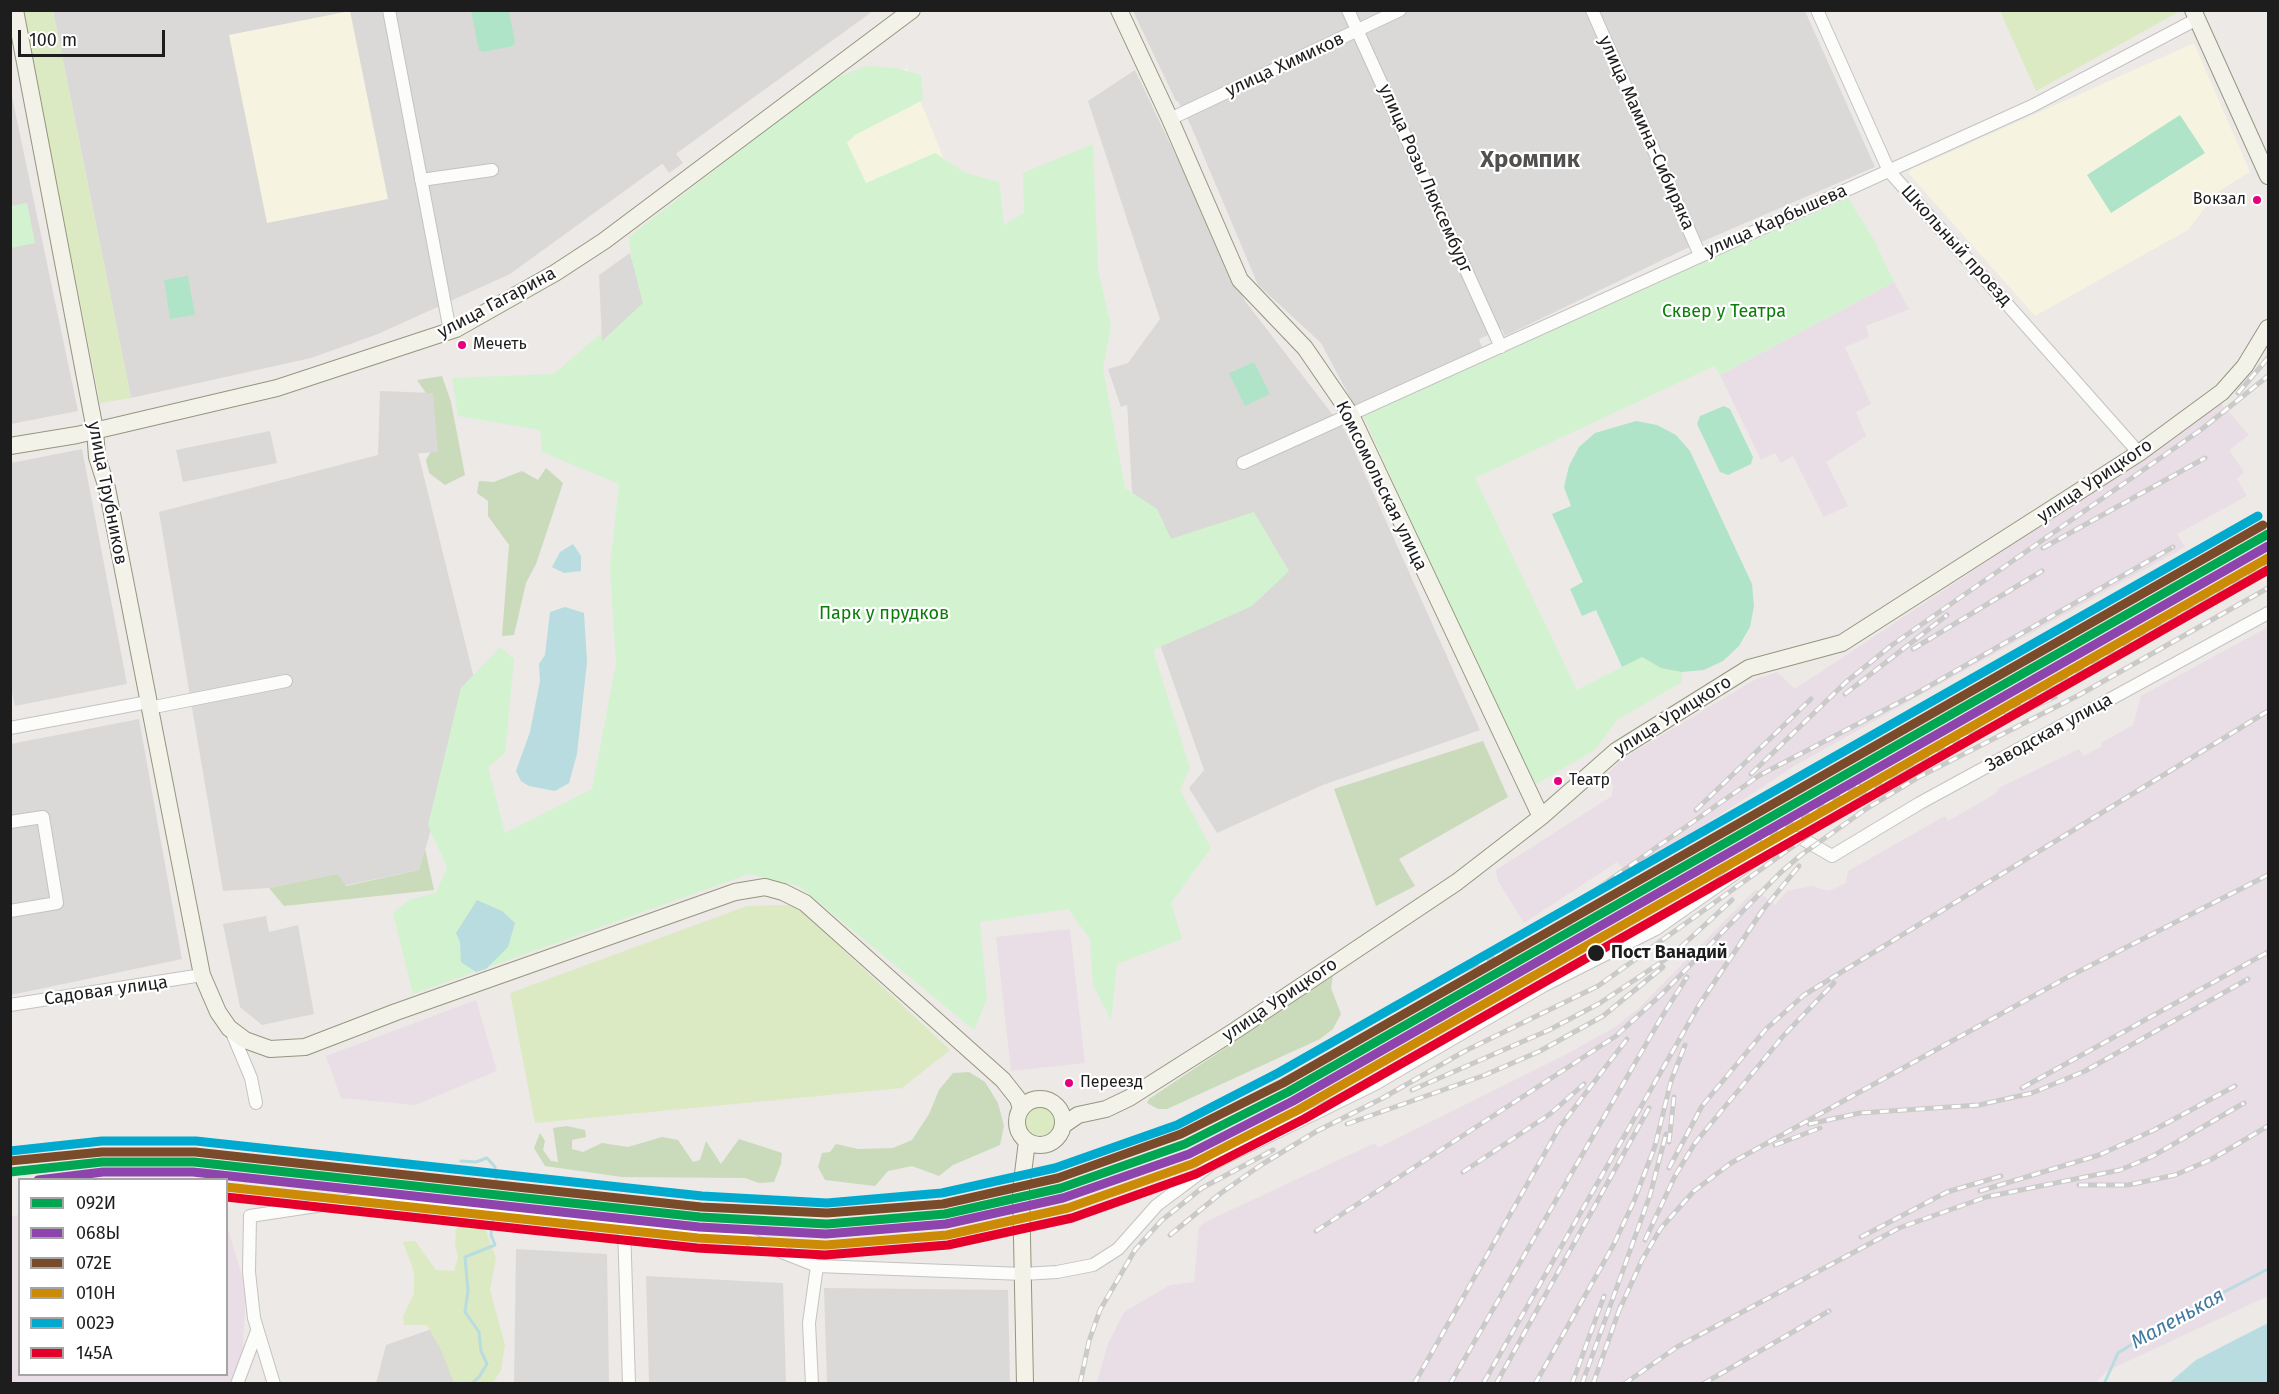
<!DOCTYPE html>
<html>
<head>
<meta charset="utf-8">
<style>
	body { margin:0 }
	#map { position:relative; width:2279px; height:1394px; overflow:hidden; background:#ece9e6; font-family:"Fira Sans",sans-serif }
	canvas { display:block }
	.frame { position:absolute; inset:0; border:12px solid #1d1d1d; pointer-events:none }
	.legend { position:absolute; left:18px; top:1178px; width:210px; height:198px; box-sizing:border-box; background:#fff; border:2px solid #a5a5a5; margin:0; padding:8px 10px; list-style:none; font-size:18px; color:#1d1d1d }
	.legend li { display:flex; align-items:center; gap:12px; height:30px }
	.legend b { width:30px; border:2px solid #a5a5a5 }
	.scale { position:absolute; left:18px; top:30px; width:147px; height:27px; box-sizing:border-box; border:3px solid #1d1d1d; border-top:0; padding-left:8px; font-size:18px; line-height:21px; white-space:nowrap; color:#1d1d1d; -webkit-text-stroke:4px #fff; paint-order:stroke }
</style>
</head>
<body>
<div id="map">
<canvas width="2279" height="1394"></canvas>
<div class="frame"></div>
<ul class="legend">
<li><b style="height:8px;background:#00a651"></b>092И</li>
<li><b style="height:8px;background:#8e44ad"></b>068Ы</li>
<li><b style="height:8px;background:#7a4b2a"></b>072Е</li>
<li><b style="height:8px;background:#cb8b06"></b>010Н</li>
<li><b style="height:8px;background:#00a9ce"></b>002Э</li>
<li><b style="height:8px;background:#e4002b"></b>145А</li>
</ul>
<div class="scale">100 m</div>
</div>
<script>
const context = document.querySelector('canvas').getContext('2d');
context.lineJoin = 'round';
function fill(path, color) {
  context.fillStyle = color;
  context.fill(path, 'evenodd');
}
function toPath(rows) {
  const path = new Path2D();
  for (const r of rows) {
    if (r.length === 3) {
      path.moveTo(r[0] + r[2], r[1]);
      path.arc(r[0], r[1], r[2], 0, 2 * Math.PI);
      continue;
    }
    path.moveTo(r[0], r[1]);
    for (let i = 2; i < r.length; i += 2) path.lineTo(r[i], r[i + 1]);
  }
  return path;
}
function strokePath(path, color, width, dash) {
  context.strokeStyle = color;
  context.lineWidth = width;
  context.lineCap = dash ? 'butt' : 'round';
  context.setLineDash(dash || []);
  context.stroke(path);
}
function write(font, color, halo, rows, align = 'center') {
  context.font = font + ' "Fira Sans",sans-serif';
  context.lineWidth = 4.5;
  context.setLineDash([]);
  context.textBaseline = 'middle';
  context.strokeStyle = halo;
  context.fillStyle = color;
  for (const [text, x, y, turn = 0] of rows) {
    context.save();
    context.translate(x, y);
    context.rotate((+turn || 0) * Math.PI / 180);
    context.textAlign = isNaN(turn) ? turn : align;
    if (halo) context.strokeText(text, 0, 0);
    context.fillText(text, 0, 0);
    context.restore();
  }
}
const residential = toPath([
	[53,11,873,11,510,274,378,334,311,358,131,398],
	[1133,11,1805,11,1875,167,1685,249,1505,336,1502,329,1479,339,1482,347,1354,405,1321,343,1258,285,1191,126,1178,101,1176,101],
	[1135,70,1245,301,1346,432,1480,730,1323,785,1217,833,1189,788,1204,770,1137,579,1125,367,1160,319,1088,101],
	[10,87,78,411,11,424,10,424],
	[416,445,475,682,419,870,342,886,337,874,269,888,223,891,159,512],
	[82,449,127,684,15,706,10,682,11,463],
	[139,719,182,959,11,995,11,744],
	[516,1249,607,1254,609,1383,514,1383],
	[646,1276,783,1283,786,1383,649,1383],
	[824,1288,1008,1290,1010,1383,827,1383],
	[446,1324,455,1383,376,1384,386,1345]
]);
const industrial = toPath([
	[1894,282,1909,309,1866,326,1869,337,1845,347,1871,404,1856,412,1866,436,1826,462,1848,506,1824,517,1793,456,1781,463,1775,453,1761,460,1720,375],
	[2220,402,2249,435,2229,450,2244,472,2237,479,2247,496,2177,534,2185,547,1796,765,1628,875,1617,862,1524,923,1498,881,1496,870,1612,796,1613,785,1604,782,1607,774,1622,759,1756,679,1777,672,1795,689,2081,499],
	[2268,627,2268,1296,2107,1371,2095,1383,1097,1383,1107,1346,1124,1312,1170,1285,1194,1282,1199,1227,1205,1222,1375,1143,1378,1148,1565,1055,1615,1027,1638,1009,1756,889,1775,905,1787,891,1812,886,1829,891,1846,883,1848,871,1945,816,1948,821,1995,794,1999,788,2079,749,2084,756,2102,746,2101,743,2133,725,2141,696],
	[1070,929,1085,1063,1011,1071,996,937],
	[476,1000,497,1071,415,1105,341,1098,326,1056],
	[19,1215,20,1374,226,1374,227,1225,246,1290,242,1367,230,1383,11,1384,11,1216]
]);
const education = toPath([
	[350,11,388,199,267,223,229,35],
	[2194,43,2250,172,2216,193,2188,230,2035,316,1909,174,1910,170],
	[907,68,955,186,859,227,813,121]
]);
const grass = toPath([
	[2182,10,2036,91,2000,11,2000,10],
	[23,11,53,11,131,398,100,403],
	[795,905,950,1050,902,1088,535,1123,510,993,747,906],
	[1040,1122,17],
	[473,1219,482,1220,496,1258,490,1290,505,1345,501,1370,493,1383,454,1383,441,1350,427,1325,404,1325,403,1316,414,1294,414,1272,403,1242,415,1241,436,1270,454,1271,458,1257,455,1244,456,1229]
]);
const forest = toPath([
	[442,376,451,402,465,475,445,485,429,473,426,460,434,446,430,399,417,380],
	[546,468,563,483,536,564,526,583,514,635,502,636,509,545,488,516,488,501,477,493,479,481,494,482,522,471,538,480],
	[1483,741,1508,797,1399,859,1415,886,1376,906,1334,789],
	[425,849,434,890,284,906,269,888,337,874,346,886,419,870],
	[1333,976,1331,988,1341,1014,1333,1029,1320,1039,1167,1109,1158,1109,1147,1103,1149,1099],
	[969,1072,985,1082,998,1103,1004,1126,1000,1145,953,1165,939,1176,912,1166,888,1171,875,1186,825,1180,818,1167,822,1153,830,1152,836,1144,858,1149,893,1148,912,1140,929,1114,939,1090,953,1073],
	[567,1126,585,1130,586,1137,572,1140,572,1149,583,1152,602,1143,628,1147,662,1137,678,1140,693,1162,700,1160,706,1141,721,1164,739,1139,782,1153,781,1164,774,1182,759,1183,745,1178,622,1177,545,1166,534,1148,540,1133,545,1141,543,1150,551,1161,558,1162,553,1128]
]);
const park = toPath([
	[866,66,896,68,921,75,923,100,855,135,847,143,866,183,935,153,966,173,999,182,1004,225,1024,213,1023,173,1093,144,1098,270,1111,326,1103,368,1125,488,1157,509,1171,539,1254,512,1289,571,1252,606,1153,650,1190,768,1180,790,1211,848,1171,903,1182,939,1117,964,1111,1020,1093,985,1090,939,1068,909,980,922,987,999,974,1030,799,886,749,874,413,994,393,913,409,900,436,893,447,867,428,825,461,688,500,647,514,659,505,753,488,767,505,833,592,789,616,664,610,568,619,484,542,452,540,430,458,416,452,378,554,374,637,302,629,237,829,81],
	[1848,198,1874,240,1894,282,1720,375,1714,366,1475,478,1577,690,1642,657,1661,668,1682,672,1682,682,1617,720,1595,750,1531,787,1363,415],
	[27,203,35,243,11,248,11,206]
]);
const pitch = toPath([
	[471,11,509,11,515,42,513,46,483,52,479,50],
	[2180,115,2205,153,2111,213,2087,175],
	[188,276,195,315,170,319,164,280],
	[1254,362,1270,394,1245,406,1229,373],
	[1724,406,1730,409,1753,457,1751,464,1728,475,1720,472,1697,424,1700,416],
	[1636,421,1657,425,1676,435,1690,451,1752,584,1754,606,1750,627,1739,646,1723,661,1704,670,1682,672,1661,668,1642,657,1622,667,1596,610,1582,616,1570,589,1583,582,1552,514,1571,506,1564,487,1569,466,1579,447,1595,433]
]);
const parking = toPath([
	[669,144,683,163,669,173,656,154],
	[630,253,643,303,602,341,599,275],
	[1194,356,1215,407,1203,412,1181,362],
	[1132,362,1145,399,1121,407,1108,369],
	[380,391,433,393,438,452,378,456],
	[270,431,277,463,183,482,176,450],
	[266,916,269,932,298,925,314,1014,262,1025,240,1007,223,924]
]);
const water = toPath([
	[573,544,581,556,581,571,564,573,552,567,560,552],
	[565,607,584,613,587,662,577,754,569,783,555,791,529,786,521,781,516,771,530,732,540,681,539,664,545,655,550,612],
	[477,900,502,911,515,923,508,947,486,969,476,972,461,962,460,942,456,933],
	[2268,1323,2268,1383,2169,1383,2196,1360]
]);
const stream = toPath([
	[461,1161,476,1162,487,1158,495,1167,496,1179],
	[471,1384,479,1377,487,1364,481,1351,479,1332,465,1312,468,1291,465,1257,495,1245,491,1235,493,1219],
	[2104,1384,2118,1353,2169,1321,2268,1269]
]);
const street = toPath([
	[389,10,450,331],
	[1348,10,1501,347],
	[1592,10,1700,255],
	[1817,10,1889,171,2139,453],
	[1170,119,1400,10],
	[421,180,492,170],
	[1243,463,2032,106,2197,19],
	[149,708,286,681],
	[10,728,148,702],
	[10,822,43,817,57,903,10,911],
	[10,1005,202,975],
	[230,1028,251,1078,256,1103],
	[624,1226,629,1384],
	[237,1384,257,1331],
	[274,1384,254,1318,249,1272,250,1216,376,1197,624,1226,736,1234,817,1266,1023,1274,1057,1272,1093,1265,1118,1249,1157,1205,1212,1164,1375,1084,1543,986,1656,929,1777,844,1792,838,1801,838,1832,856,1920,803,2268,613],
	[812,1384,809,1323,817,1266]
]);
const secondary = toPath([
	[15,10,95,430,97,457,107,488,202,975,218,1012,229,1028,245,1040,270,1049,305,1047,396,1012,735,892,765,887,783,892,805,903,1003,1080,1018,1099,1021,1109],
	[1119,10,1170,119,1240,280,1305,348,1351,415,1541,817],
	[2193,10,2268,176],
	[10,446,77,435,277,388,456,329,555,273,604,241,912,10],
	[1040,1122,23],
	[1065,1124,1078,1115,1106,1109,1129,1098,1236,1030,1457,882,1541,817,1616,751,1749,668,1842,643,2139,453,2222,392,2245,366,2268,328],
	[1025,1384,1021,1190,1027,1141]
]);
const rail = toPath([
	[2238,393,2268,358],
	[2043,548,2205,458],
	[1913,649,2042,571],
	[1845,694,1947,615],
	[2005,712,2268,562],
	[1751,774,1846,682,1892,645,2202,429,2268,376],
	[1696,810,1811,699],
	[1762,840,1859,785],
	[1524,935,1584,898,1760,775,1917,693,2173,547],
	[1429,986,1570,923],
	[2022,1088,2268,952],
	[1412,1090,1549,1030,1600,1003,1672,955,1732,900],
	[1381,1099,1465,1051,1598,986,1890,777,1944,747,2055,697],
	[1347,1124,1485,1075,1540,1051,1603,1016,1663,967],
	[1809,1124,1860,1113,1979,1105,2032,1093,2085,1071,2248,979],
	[1669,1142,1674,1097],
	[1775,1145,1820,1128],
	[1669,1168,1702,1106,1766,1029,1804,995,2268,711],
	[1463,1172,1550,1114,1584,1084],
	[2079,1185,2128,1185,2175,1175,2212,1159,2268,1126],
	[1980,1191,2099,1155,2154,1130,2235,1086],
	[1316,1231,1616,1036,1664,992,1780,873,1801,855,1866,809,1917,778,2079,695,2268,588],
	[1170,1235,1221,1193,1261,1165,1317,1131,1389,1095],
	[1861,1237,1947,1192,2001,1176],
	[1645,1240,1675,1176,1695,1143,1784,1035,1834,983],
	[1618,1313,1642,1260,1661,1228,1694,1191,1731,1163,2066,978,2268,875],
	[1484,1382,1699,1005,1762,911,1799,866],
	[1080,1384,1089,1341,1100,1310,1135,1250,1161,1221,1202,1188,1273,1150],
	[1414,1384,1559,1128,1627,1039],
	[1450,1384,1661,1018,1687,977],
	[1496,1384,1649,1108],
	[1535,1384,1613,1246,1634,1201,1655,1146,1671,1081,1685,1045],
	[1572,1384,1604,1296],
	[1582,1384,1650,1195,1666,1134],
	[1593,1384,1621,1305],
	[1624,1384,1677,1347,1899,1228,1986,1197,2120,1170,2153,1156,2244,1103],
	[1703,1384,1829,1311]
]);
const rail1 = toPath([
	[10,1172,102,1162,194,1162,700,1217,827,1224,945,1214,1061,1188,1185,1144,1288,1092,2268,534]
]);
const rail2 = toPath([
	[38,1180,103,1172,193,1172,699,1227,826,1234,946,1224,1063,1198,1189,1154,1293,1101,2268,546]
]);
const rail3 = toPath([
	[10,1161,102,1152,195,1152,701,1207,827,1213,943,1204,1058,1178,1181,1134,1283,1083,2263,525]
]);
const rail4 = toPath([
	[226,1187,698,1238,826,1245,947,1235,1068,1208,1192,1164,1298,1110,2268,558]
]);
const rail5 = toPath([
	[10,1151,102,1141,196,1141,702,1196,827,1203,942,1193,1055,1168,1177,1125,1278,1073,2258,516]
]);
const rail6 = toPath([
	[226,1197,697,1248,825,1255,948,1245,1072,1218,1196,1174,1304,1119,2268,570]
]);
const markers = [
	[2257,200,5,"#e5007d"],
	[462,345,5,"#e5007d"],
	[1558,781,5,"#e5007d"],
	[1596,953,9,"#1d1d1d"],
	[1069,1083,5,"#e5007d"]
];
const busNames = [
	["Вокзал",2246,200,"right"],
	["Мечеть",473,345],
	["Театр",1569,781],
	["Переезд",1080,1083]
];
const streetNames = [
	["улица Химиков",1285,65,-25],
	["улица Мамина-Сибиряка",1646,133,66],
	["улица Розы Люксембург",1425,179,66],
	["улица Карбышева",1776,221,-24],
	["Школьный проезд",1956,246,48],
	["улица Гагарина",497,303,-28],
	["улица Урицкого",2095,481,-34],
	["Комсомольская улица",1381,486,64],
	["улица Трубников",107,493,79],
	["улица Урицкого",1673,716,-32],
	["Заводская улица",2049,733,-29],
	["Садовая улица",106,991,-8],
	["улица Урицкого",1280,1000,-34]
];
const parkNames = [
	["Сквер у Театра",1724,312],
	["Парк у прудков",884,614]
];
const stopNames = [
	["Пост Ванадий",1611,953]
];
const waterNames = [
	["Маленькая",2178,1319,-29]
];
const districtNames = [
	["Хромпик",1530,160]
];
fill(residential, '#dbd9d7');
fill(industrial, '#eadee6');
fill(education, '#f6f3e0');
fill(grass, '#dceac3');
fill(forest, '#c9dbbb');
fill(park, '#d3f3d0');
fill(pitch, '#b0e4c9');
fill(parking, '#dad9d7');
fill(water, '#b8dce0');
strokePath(stream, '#b8dce0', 3);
strokePath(street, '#c4c3c2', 14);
strokePath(secondary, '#96957e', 18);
strokePath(street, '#fcfcfb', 12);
strokePath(secondary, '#f3f2e9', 16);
strokePath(rail, '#cacac9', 5);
strokePath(rail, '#fff', 3, [9]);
strokePath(rail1, '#00a651', 9);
strokePath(rail2, '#8e44ad', 9);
strokePath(rail3, '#7a4b2a', 9);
strokePath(rail4, '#cb8b06', 9);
strokePath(rail5, '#00a9ce', 9);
strokePath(rail6, '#e4002b', 9);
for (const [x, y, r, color] of markers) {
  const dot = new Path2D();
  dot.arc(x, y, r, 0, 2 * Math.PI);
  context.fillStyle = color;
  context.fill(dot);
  strokePath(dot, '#fff', 2);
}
write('16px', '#1d1d1d', '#fff', busNames, 'left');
write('18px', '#1d1d1d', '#fff', streetNames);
write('18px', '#0a7e09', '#fff', parkNames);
write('bold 18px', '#1d1d1d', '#fff', stopNames, 'left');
write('italic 20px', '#42799f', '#fff', waterNames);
write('bold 24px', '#505050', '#fff', districtNames);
</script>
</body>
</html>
